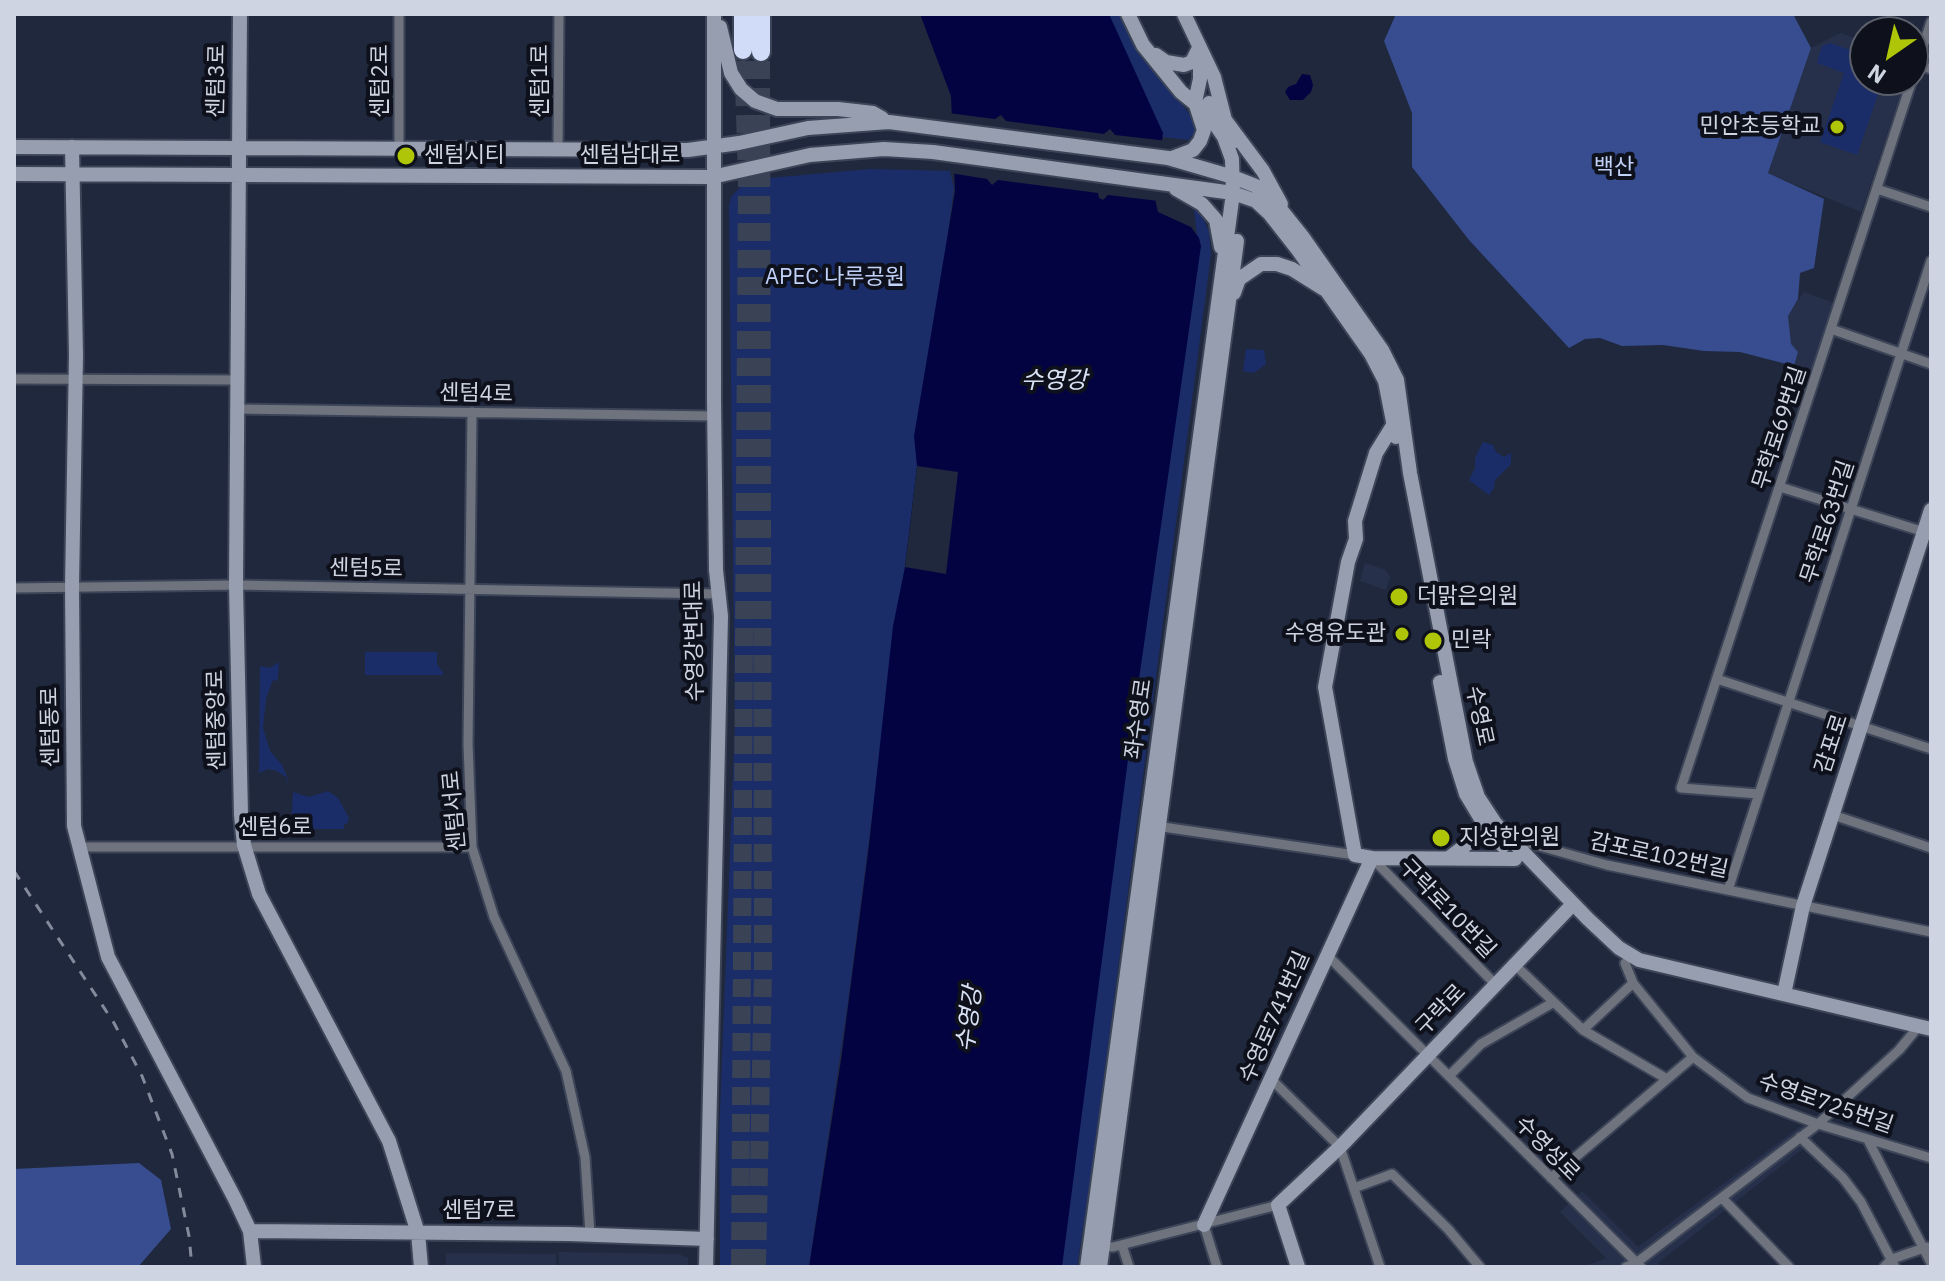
<!DOCTYPE html>
<html>
<head>
<meta charset="utf-8">
<style>
	body { margin:0 }
	#map { position:relative; width:1945px; height:1281px; overflow:hidden; background:#20283d; font-family:"IBM Plex Sans",sans-serif }
	canvas { display:block }
	.frame { position:absolute; inset:0; border:16px solid #cfd4e2; pointer-events:none }
	.north { position:absolute; left:1849px; top:16px; width:80px; height:80px; box-sizing:border-box; background:#0e111b; border:2px solid #5b5f6b; border-radius:50%; rotate:214deg; font-size:22px; font-weight:700; line-height:32px; text-align:center; color:#cfd4e2 }
	.north::after { content:''; display:block; margin:auto; width:28px; height:36px; background:#afc507; clip-path:polygon(50% 0,100% 100%,50% 72%,0 100%) }
</style>
</head>
<body>
<div id="map">
<canvas width="1945" height="1281"></canvas>
<div class="frame"></div>
<div class="north">N</div>
</div>
<script>
const context = document.querySelector('canvas').getContext('2d');
context.lineJoin = 'round';
function fill(path, color) {
  context.fillStyle = color;
  context.fill(path, 'evenodd');
}
function toPath(rows) {
  const path = new Path2D();
  for (const r of rows) {
    path.moveTo(r[0], r[1]);
    for (let i = 2; i < r.length; i += 2) path.lineTo(r[i], r[i + 1]);
  }
  return path;
}
function strokePath(path, color, width, dash) {
  context.strokeStyle = color;
  context.lineWidth = width;
  context.lineCap = dash ? 'butt' : 'round';
  context.setLineDash(dash || []);
  context.stroke(path);
}
function write(font, color, halo, rows, align = 'center') {
  context.font = font + ' "IBM Plex Sans","Noto Sans KR",sans-serif';
  context.lineWidth = 8;
  context.setLineDash([]);
  context.textBaseline = 'middle';
  context.strokeStyle = halo;
  context.fillStyle = color;
  for (const [text, x, y, turn = 0] of rows) {
    context.save();
    context.translate(x, y);
    context.rotate((+turn || 0) * Math.PI / 180);
    context.textAlign = isNaN(turn) ? turn : align;
    if (halo) context.strokeText(text, 0, 0);
    context.fillText(text, 0, 0);
    context.restore();
  }
}
const built = toPath([
	[1841,33,1858,39,1860,47,1865,49,1865,80,1905,80,1861,212,1768,173,1811,48],
	[1804,292,1832,302,1833,306,1811,377,1794,366,1798,352,1791,345,1789,336,1787,316],
	[1365,563,1386,570,1390,577,1386,590,1360,581],
	[1802,1125,1814,1140,1658,1263,1660,1267,1584,1267,1606,1258,1560,1212,1582,1191,1638,1247],
	[559,1252,679,1254,688,1258,688,1267,559,1267],
	[446,1253,556,1254,556,1267,446,1267]
]);
const green = toPath([
	[1098,14,1121,14,1134,43,1195,121,1196,130,1189,140,1153,136],
	[1830,43,1865,55,1865,80,1883,80,1857,155,1820,142,1844,73,1817,63,1822,46],
	[871,169,950,171,954,188,847,1009,809,1267,720,1267,719,1137,735,724,729,207,731,197,747,180],
	[1194,210,1200,211,1209,232,1211,254,1092,1168,1077,1267,1054,1267,1198,245],
	[1246,349,1264,350,1266,364,1254,373,1243,371],
	[1483,442,1493,445,1496,452,1504,457,1511,453,1511,464,1495,480,1494,488,1489,495,1469,480,1475,468,1475,458],
	[365,652,437,652,437,664,444,675,365,675],
	[279,662,278,678,276,681,273,680,266,699,263,728,270,751,282,765,288,779,288,786,287,778,277,771,268,769,259,773,260,666,270,668],
	[328,791,338,798,349,818,347,824,344,824,344,829,291,829,293,792,309,797]
]);
const forest = toPath([
	[1396,14,1793,14,1811,48,1768,173,1824,199,1814,268,1800,273,1798,299,1788,316,1791,344,1798,352,1794,366,1740,352,1704,351,1663,345,1622,346,1600,338,1585,339,1569,348,1469,240,1412,167,1412,113,1384,41],
	[139,1163,161,1180,171,1229,138,1267,14,1267,14,1169]
]);
const water = toPath([
	[920,14,1109,14,1163,133,1155,199,1158,212,1191,227,1199,238,1201,246,1133,721,1062,1267,809,1267,841,1060,869,845,893,626,905,567,917,466,914,436,955,191,951,96],
	[1302,74,1310,75,1313,85,1311,92,1303,100,1290,100,1285,92,1288,87,1296,84]
]);
const pier = toPath([
	[948,113,995,119,1001,115,1006,121,1104,134,1110,129,1115,135,1168,141,1159,201,1108,195,1103,200,1099,198,1098,193,998,180,992,185,987,179,950,173],
	[917,466,958,472,946,574,905,567]
]);
const highwayTunnel = toPath([
	[740,1267,747,180,743,50],
	[757,1267,763,971,761,52]
]);
const street = toPath([
	[1864,46,1865,46],
	[1913,63,1931,69],
	[1913,77,1931,22],
	[399,148,399,14],
	[558,149,559,14],
	[1877,189,1931,207],
	[1831,329,1931,364],
	[14,379,237,380],
	[237,409,714,416],
	[472,412,468,744,472,847,494,917,566,1071,585,1157,590,1234],
	[1780,487,1931,534],
	[14,588,236,585,718,594],
	[1717,679,1931,749],
	[1759,794,1681,788,1912,80],
	[1833,815,1931,848],
	[1156,826,1355,855],
	[1511,838,1607,865,1931,932],
	[78,847,472,847],
	[1372,858,1496,985],
	[1728,890,1931,261],
	[1327,955,1641,1267],
	[1625,963,1633,983,1693,1057,1748,1098,1818,1124,1931,1158],
	[1515,965,1583,1030,1667,1079],
	[1583,1030,1633,983],
	[1449,1076,1481,1044,1554,1002],
	[1271,1079,1340,1147,1380,1267],
	[1800,1137,1843,1178,1861,1202,1895,1267],
	[1868,1140,1931,1263],
	[1551,1178,1693,1057],
	[1354,1188,1392,1174,1448,1229,1480,1267],
	[1722,1198,1789,1267],
	[1204,1225,1217,1267],
	[1122,1245,1129,1267],
	[1098,1246,1113,1247,1278,1205],
	[1626,1267,1636,1263,1818,1124,1899,1050,1914,1032],
	[1884,1267,1892,1259,1927,1247]
]);
const secondary = toPath([
	[240,14,236,585,241,815,244,845,259,894,389,1141,418,1233,421,1267],
	[1184,14,1214,77,1225,120,1263,171,1281,204],
	[720,27,731,73,741,89,755,101,777,109,838,109,873,113,882,118],
	[1156,55,1166,62,1184,65,1192,62,1199,48],
	[1209,103,1225,120,1235,141],
	[14,147,688,150,739,143,808,128,889,122,1168,158,1233,177,1256,186,1274,201,1302,236,1382,350,1397,380,1410,473,1466,762,1478,797,1495,823,1588,919,1619,948,1639,960,1931,1029],
	[72,147,76,355,72,586,74,826,108,957,235,1199,250,1231,254,1267],
	[1172,158,1193,150,1200,141,1204,130,1195,102,1200,79,1200,52],
	[14,174,712,177,810,155,884,149,933,152,1233,193,1256,201,1269,213,1298,250,1371,354,1385,381,1396,437],
	[1176,189,1202,204,1216,220,1221,247],
	[1234,293,1239,279,1261,264,1277,264,1292,269,1324,289],
	[1397,419,1376,453,1355,521,1356,539,1348,562,1325,687,1355,855,1372,858,1515,859],
	[1440,682,1455,759,1466,794,1487,829,1503,846],
	[1449,858,1493,824],
	[1784,994,1803,906,1931,510],
	[1204,1225,1372,858],
	[250,1231,569,1234,707,1239],
	[706,1267,721,616,716,570,714,400,714,14],
	[1087,1267,1233,193,1232,159,1224,137,1208,114,1181,92,1143,45,1128,14],
	[1100,1267,1237,241],
	[1298,1267,1278,1205,1340,1147,1573,904]
]);
const highway = toPath([
	[743,14,743,50],
	[761,14,761,52]
]);
const rail = toPath([
	[14,871,114,1023,142,1076,172,1154,189,1236,192,1267]
]);
const markers = [
	[1837,127,8,"#afc507"],
	[406,156,10,"#afc507"],
	[1399,597,10,"#afc507"],
	[1402,634,8,"#afc507"],
	[1433,641,10,"#afc507"],
	[1441,838,10,"#afc507"]
];
const streetNames = [
	["센텀3로",217,81,-89],
	["센텀2로",381,81,-90],
	["센텀1로",541,81,-90],
	["센텀남대로",630,156],
	["센텀4로",476,394,1],
	["무학로69번길",1780,428,-72],
	["무학로63번길",1828,522,-72],
	["센텀5로",366,569,1],
	["수영강변대로",695,641,-91],
	["수영로",1479,716,78],
	["좌수영로",1139,719,-82],
	["센텀중앙로",217,720,-91],
	["센텀동로",51,727,-91],
	["감포로",1832,744,-72],
	["센텀서로",455,811,-95],
	["센텀6로",275,828],
	["감포로102번길",1659,856,12],
	["구락로10번길",1447,909,46],
	["구락로",1441,1010,-46],
	["수영로741번길",1275,1017,-66],
	["수영로725번길",1826,1104,19],
	["수영성로",1547,1149,45],
	["센텀7로",479,1211]
];
const poiNames = [
	["민안초등학교",1821,127,"right"],
	["센텀시티",424,156],
	["더맑은의원",1417,597],
	["수영유도관",1386,634,"right"],
	["민락",1451,641],
	["지성한의원",1459,838]
];
const parkNames = [
	["백산",1614,168],
	["APEC 나루공원",835,278]
];
const waterNames = [
	["수영강",1054,381],
	["수영강",970,1019,-83]
];
fill(built, '#27304b');
fill(green, '#1b2d69');
fill(forest, '#374d8f');
fill(water, '#030342');
fill(pier, '#20283d');
strokePath(highwayTunnel, '#3a4256', 18, [18, 9]);
strokePath(street, '#3c4457', 13);
strokePath(secondary, '#3c4457', 18);
strokePath(highway, '#3c4457', 22);
strokePath(street, '#6f737e', 9);
strokePath(secondary, '#969eaf', 14);
strokePath(highway, '#d1dcf8', 18);
strokePath(rail, '#838a9b', 3, [10, 10]);
for (const [x, y, r, color] of markers) {
  const dot = new Path2D();
  dot.arc(x, y, r, 0, 2 * Math.PI);
  context.fillStyle = color;
  context.fill(dot);
  strokePath(dot, '#0e111b', 3);
}
write('22px', '#cfd4e2', '#0e111b', streetNames);
write('22px', '#cfd4e2', '#0e111b', poiNames, 'left');
write('22px', '#c2d2f9', '#0e111b', parkNames);
write('italic 24px', '#dae2f5', '#0e111b', waterNames);
</script>
</body>
</html>
